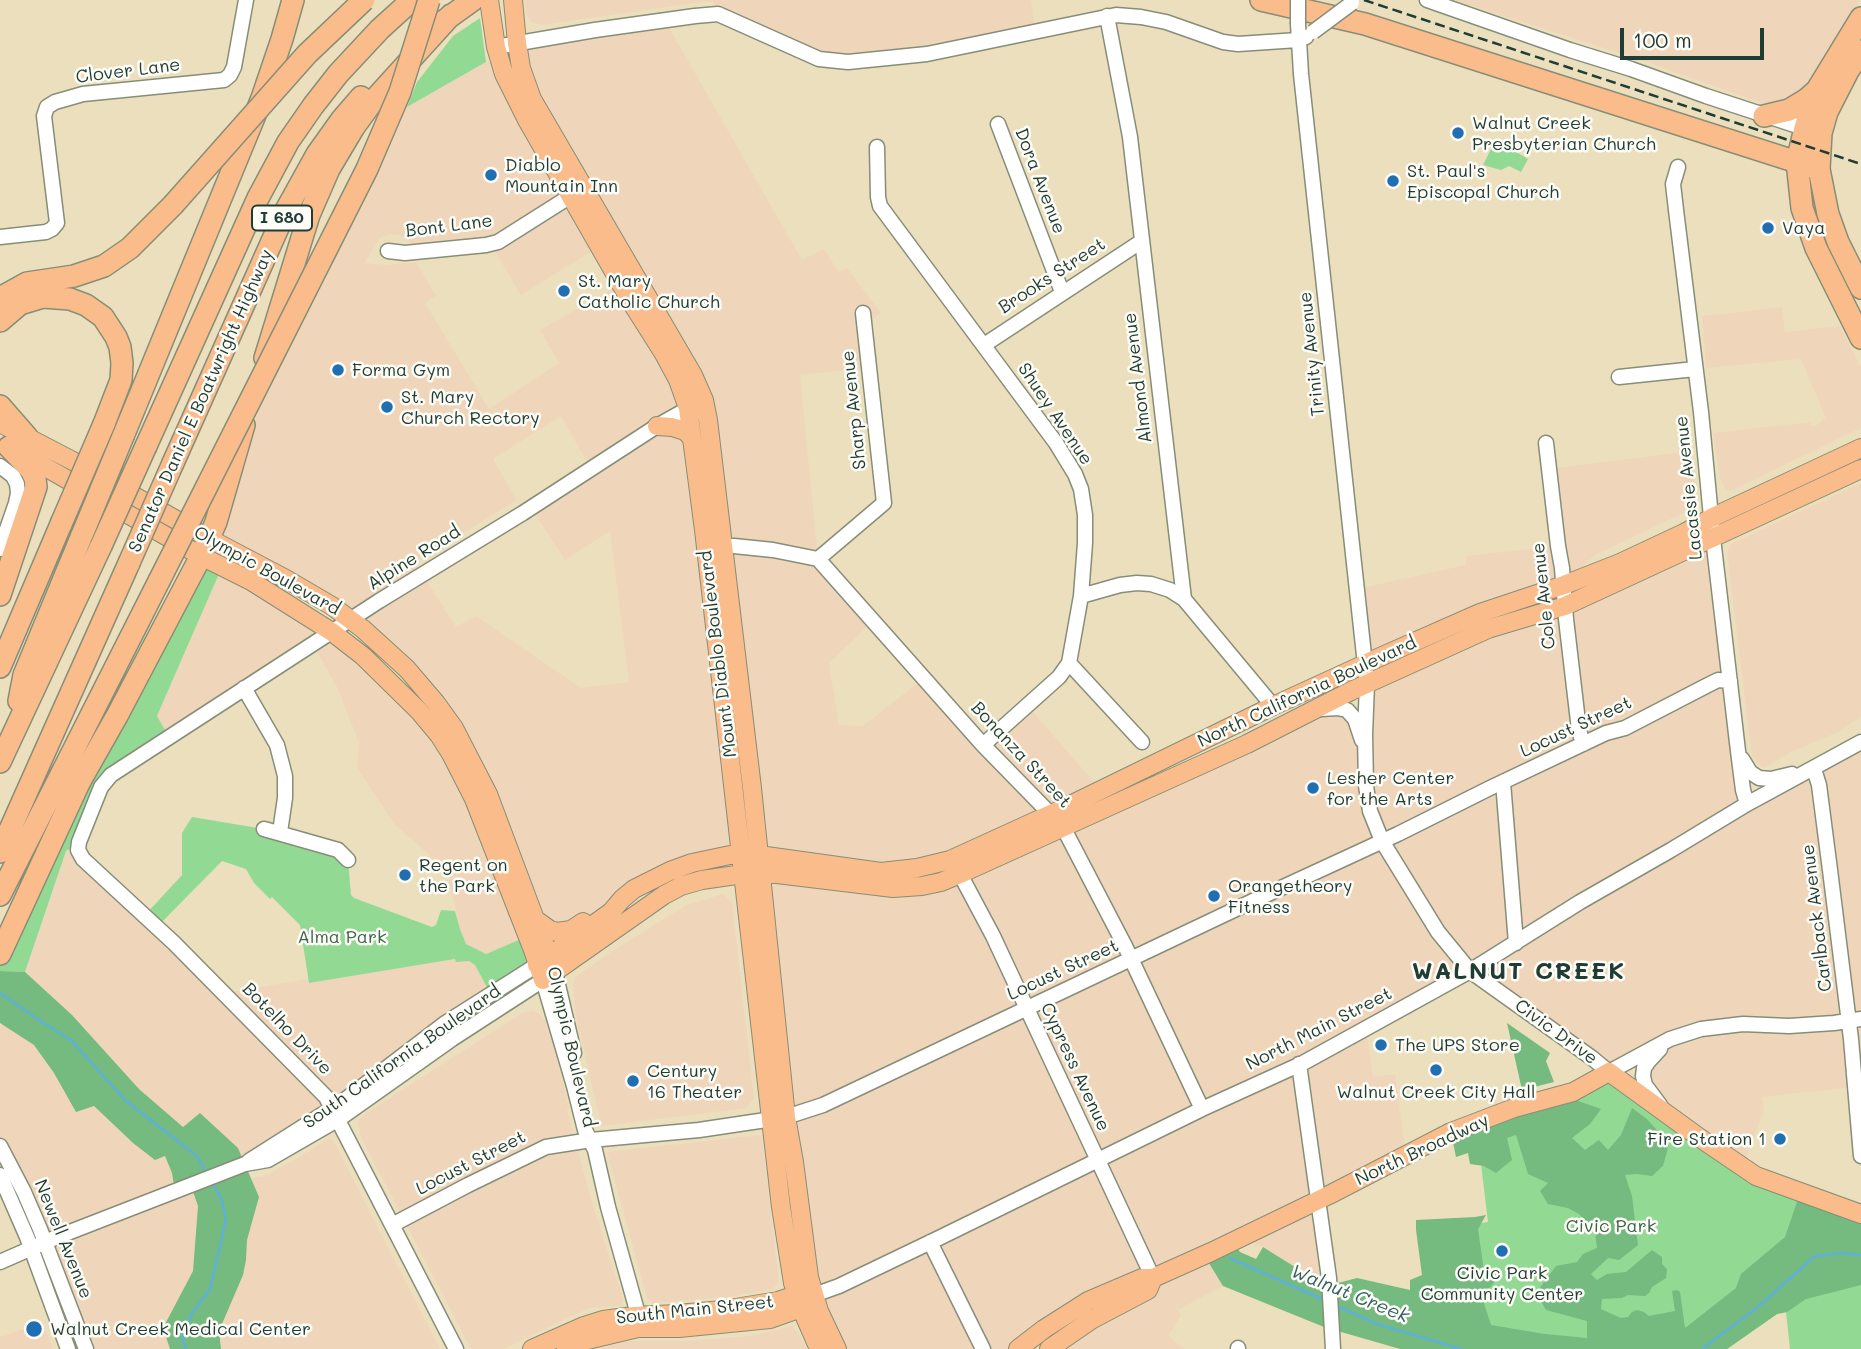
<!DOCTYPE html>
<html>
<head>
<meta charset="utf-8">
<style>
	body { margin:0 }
	#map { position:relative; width:1861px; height:1349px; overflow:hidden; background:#ecdfbd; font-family:Mali,sans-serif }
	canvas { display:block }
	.scale { position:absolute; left:1620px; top:28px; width:144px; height:32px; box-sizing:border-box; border:4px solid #1f3d34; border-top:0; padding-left:9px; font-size:21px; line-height:24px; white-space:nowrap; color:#1f3d34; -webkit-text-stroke:5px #fdfcf7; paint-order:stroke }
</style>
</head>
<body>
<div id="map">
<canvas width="1861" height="1349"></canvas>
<div class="scale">100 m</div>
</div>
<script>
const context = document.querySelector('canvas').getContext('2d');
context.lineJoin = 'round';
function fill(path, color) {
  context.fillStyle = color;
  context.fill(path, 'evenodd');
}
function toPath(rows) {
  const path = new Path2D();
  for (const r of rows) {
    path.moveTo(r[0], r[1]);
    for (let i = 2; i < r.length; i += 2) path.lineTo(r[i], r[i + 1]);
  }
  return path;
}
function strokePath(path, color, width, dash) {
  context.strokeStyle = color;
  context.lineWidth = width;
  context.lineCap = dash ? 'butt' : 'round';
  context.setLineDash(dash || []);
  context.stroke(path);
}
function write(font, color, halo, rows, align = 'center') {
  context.font = font + ' Mali,sans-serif';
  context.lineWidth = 5;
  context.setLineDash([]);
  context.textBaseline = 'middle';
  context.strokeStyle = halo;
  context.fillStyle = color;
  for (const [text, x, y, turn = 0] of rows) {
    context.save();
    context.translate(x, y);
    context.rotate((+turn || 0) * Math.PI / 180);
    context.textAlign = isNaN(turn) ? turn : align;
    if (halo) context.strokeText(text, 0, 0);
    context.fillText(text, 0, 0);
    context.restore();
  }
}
const built = toPath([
	[525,0,1031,0,1035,31,927,54,819,59,722,16,713,2,701,2,542,25,531,22,526,13],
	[1454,0,1860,0,1819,64,1808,85,1800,94,1781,104,1762,103,1635,58],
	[667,24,802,260,824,249,839,272,847,268,881,313,859,331,863,368,800,375,818,559,873,621,829,663,839,725,863,726,924,678,983,744,1027,705,1101,790,917,868,759,855,708,420,532,99,517,43],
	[500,61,599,247,521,295,486,237,413,244,400,235,390,234,379,238,365,263,387,265,416,262,436,296,425,303,489,409,559,363,540,330,621,284,678,380,741,855,692,863,571,930,550,930,454,728,363,629,217,543,227,517,259,409,379,173,407,107,486,62],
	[561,416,591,469,531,508,565,560,610,531,629,682,581,688,476,616,456,627,415,562,517,500,493,459],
	[1782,307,1785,332,1840,326,1861,367,1861,428,1730,491,1725,489,1720,478,1713,433,1811,422,1811,426,1817,425,1826,418,1801,359,1706,368,1702,316],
	[1691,451,1697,501,1692,509,1595,555,1564,585,1365,664,1357,589,1466,565,1466,556,1558,546,1549,469],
	[1861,483,1861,717,1838,732,1789,753,1764,768,1752,757,1727,552,1731,544],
	[1713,538,1747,804,1861,742,1861,1137,1854,1087,1762,1097,1764,1110,1743,1167,1665,1112,1643,1076,1667,1041,1609,1072,1470,971,1366,1028,1373,1077,1395,1074,1406,1156,1319,1199,1329,1278,1319,1275,1311,1277,1263,1247,1256,1245,1249,1233,1205,1255,1223,1286,1178,1310,1181,1315,1168,1336,1185,1349,1049,1349,1143,1278,1018,1349,837,1349,819,1311,763,888,777,874,922,886,1277,729,1342,708,1365,747,1367,683],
	[222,567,332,632,439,735,528,936,486,954,466,944,460,929,447,870,395,825,357,768,359,743,338,689,319,655,310,646,169,737,157,717],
	[79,842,78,850,225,993,308,979,309,983,456,959,469,961,475,965,491,995,245,1164,238,1148,200,1113,183,1127,139,1089,72,1015,25,972,66,851],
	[723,894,732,902,754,1099,746,1108,601,1126,576,1015,573,985,575,977,608,954,675,912,687,905],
	[533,1011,540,1014,545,1021,553,1045,569,1107,567,1110,591,1199,623,1300,622,1303,620,1306,589,1308,503,1349,471,1349,361,1137,358,1124,359,1119,365,1114,522,1013],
	[2,1023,34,1045,54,1073,94,1106,133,1143,165,1156,172,1173,175,1191,190,1186,198,1206,193,1271,164,1328,170,1349,86,1349,0,1146,0,1029],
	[761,1135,766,1168,779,1282,773,1289,735,1296,653,1303,647,1298,607,1152],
	[328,1139,333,1140,440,1349,221,1349,219,1331,243,1275,246,1260,247,1240,259,1197,251,1178,263,1177,294,1160],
	[42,1322,53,1349,0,1349,0,1336,1,1337],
	[792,1326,800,1336,807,1349,593,1349,604,1344,626,1341,684,1341,751,1336]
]);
const green = toPath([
	[480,18,486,62,407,107,417,82,453,36],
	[1497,145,1508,147,1528,159,1521,172,1509,166,1501,170,1483,165,1491,149],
	[201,556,222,567,157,716,169,737,111,775,79,842,66,851,25,972,0,971,0,954],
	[192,817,264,829,348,860,351,895,354,898,432,927,436,925,441,910,455,911,460,929,466,944,486,954,528,936,537,965,491,995,475,965,469,961,456,962,455,959,309,983,300,925,272,897,270,899,254,883,246,869,222,861,157,927,145,915,182,875,182,833],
	[1609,1072,1756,1176,1861,1214,1861,1349,1790,1349,1786,1312,1777,1314,1727,1349,1433,1349,1420,1233,1488,1222,1476,1123]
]);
const forest = toPath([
	[0,971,25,972,72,1015,139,1089,183,1127,200,1113,238,1148,259,1197,247,1240,246,1260,243,1275,219,1331,221,1349,170,1349,163,1328,193,1271,198,1206,191,1186,175,1191,172,1173,165,1156,155,1160,133,1143,94,1106,76,1112,54,1073,34,1045,0,1023],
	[1507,1023,1550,1053,1546,1061,1554,1082,1522,1090],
	[1564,1096,1601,1109,1590,1124,1572,1138,1585,1150,1599,1140,1608,1150,1621,1135,1632,1108,1647,1119,1669,1144,1663,1166,1652,1176,1637,1174,1625,1175,1632,1196,1638,1245,1619,1260,1608,1258,1591,1274,1597,1280,1607,1274,1626,1272,1652,1250,1662,1257,1662,1264,1667,1269,1666,1278,1652,1287,1649,1293,1645,1296,1628,1295,1622,1298,1602,1299,1601,1309,1621,1318,1628,1317,1632,1312,1637,1310,1644,1312,1649,1316,1675,1311,1672,1291,1677,1290,1680,1292,1685,1328,1736,1288,1741,1274,1785,1237,1800,1193,1861,1214,1861,1285,1806,1299,1787,1312,1777,1314,1727,1349,1400,1349,1324,1327,1223,1286,1204,1255,1233,1241,1240,1252,1256,1259,1263,1247,1311,1277,1319,1275,1338,1283,1357,1278,1410,1290,1410,1280,1422,1275,1416,1230,1416,1220,1475,1217,1486,1215,1478,1229,1485,1278,1497,1279,1482,1297,1491,1325,1545,1334,1587,1338,1587,1321,1546,1310,1536,1293,1556,1266,1577,1262,1583,1254,1597,1248,1595,1231,1579,1214,1568,1208,1548,1204,1540,1191,1548,1183,1528,1174,1516,1135,1507,1138,1512,1160,1496,1173,1484,1166,1470,1164,1468,1153,1456,1157,1451,1132]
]);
const stream = toPath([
	[0,993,45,1024,71,1040,126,1101,197,1156,206,1173],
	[1230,1258,1326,1301],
	[1335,1305,1377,1324,1461,1349],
	[186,1349,182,1339,192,1313,210,1289,226,1219,221,1198,211,1181],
	[1702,1349,1759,1306,1815,1256,1844,1253,1861,1255]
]);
const minor = toPath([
	[1427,0,1570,50,1631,69,1706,96,1813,131],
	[1107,16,1130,137,1184,599,1273,706],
	[1298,24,1301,74,1367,683,1365,735,1366,786,1370,811,1382,841,1438,932,1470,971,1592,1058,1609,1072,1670,1039,1701,1029,1743,1024,1789,1026,1834,1023,1861,1019],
	[496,47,595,30,695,16,718,14,819,59,848,62,927,54,1116,15,1141,17,1166,22,1223,42,1238,44,1298,40,1306,37],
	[998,124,1062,292],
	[877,147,878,197,880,206,1056,443,1075,474,1081,489,1085,515,1085,543,1081,596,1069,663,1059,677,983,745],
	[1678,167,1673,184,1676,210,1701,412,1713,538,1738,751,1743,790,1747,804],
	[0,237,46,232,52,229,57,223,44,116,47,107,55,102,83,94,224,80,230,75,234,67,246,0],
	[388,251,405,253,486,245,498,242,577,192],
	[984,345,1142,241],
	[1619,377,1695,369],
	[1546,443,1558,546,1562,568,1566,619,1579,730,1583,744],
	[0,466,13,476,17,484,18,493,16,503,0,549],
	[714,546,734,546,773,550,818,559,983,745,1063,827,1125,946,1202,1109],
	[818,559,884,503,863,313],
	[1081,596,1120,585,1137,583,1151,584,1170,590,1184,599],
	[1069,663,1142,742],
	[244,688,277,745,285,776,285,798,280,832],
	[1321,709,1337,708,1347,710,1355,719,1362,740],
	[1742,759,1750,772,1759,778,1771,779,1792,774],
	[1814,769,1819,785,1830,870,1851,1039,1861,1156],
	[1503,782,1516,943],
	[264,829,338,850,348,860],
	[960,874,993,936,1153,1278],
	[555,972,574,1053],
	[1299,1064,1329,1278,1333,1349],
	[1660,1105,1645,1085,1643,1076,1644,1068,1648,1062,1660,1049],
	[0,1146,24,1192,40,1229,86,1349],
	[249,1161,342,1102,444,1024,537,965],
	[0,1175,27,1237,68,1349],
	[392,1225,468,1185,546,1147,591,1140,699,1130,786,1117,823,1105,1255,900,1398,834,1490,788,1606,733,1625,728,1708,685,1718,680,1730,681],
	[930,1242,983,1349],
	[0,1262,57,1237,245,1164,268,1160,339,1119,452,1039,543,980,574,1086,585,1130,595,1150,608,1207,636,1307,638,1327],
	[814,1295,839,1286,939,1238,1202,1109,1303,1063,1470,971,1580,902,1671,850,1747,804,1861,742],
	[1238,1348,1238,1349],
	[456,1349,326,1097,174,943,83,859,78,850,79,842,101,787,111,775,379,601,523,513,657,426,696,404]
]);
const major = toPath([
	[489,0,496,47,504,74,527,120,633,305,664,354,678,380,688,408,704,530,781,1207,793,1283,801,1308,819,1349],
	[513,0,517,43,521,68,532,99,693,375,704,400,708,420,752,788,786,1117,794,1162,809,1277,819,1311,837,1349],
	[0,423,71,460,208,538,286,579,332,606,363,629,407,669,436,703,454,728,488,794,553,967],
	[657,426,672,427,685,431,692,438],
	[19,452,201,556,251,581,332,632,363,656,419,711,439,735,451,754,474,799,533,950,543,980,664,895,681,886,702,880,743,874,777,874,893,888,922,886,941,882,960,874,1247,744,1351,691,1488,629,1565,606,1861,469],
	[536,920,550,930,557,932,571,930,583,922],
	[537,965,611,912,622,899,634,889,670,871,692,863,730,855,759,855,881,872,917,868,950,860,1062,809,1273,706,1380,657,1480,613,1564,585,1620,563,1684,533,1711,518,1861,448],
	[532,1349,584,1326,603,1320,634,1316,677,1314,723,1310,778,1301,796,1295,807,1295],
	[566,1349,583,1341,638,1328,679,1328,770,1319,801,1308,809,1300],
	[1018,1349,1044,1329,1088,1301,1142,1278,1153,1278,1211,1252,1329,1195,1451,1132,1514,1108,1573,1092,1609,1072,1700,1138,1756,1176,1861,1214],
	[1049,1349,1091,1320,1148,1290,1153,1278]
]);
const highway = toPath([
	[1261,0,1365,24,1819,169],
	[1861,18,1817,90,1805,128,1797,162,1802,208,1816,248,1861,338],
	[441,23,473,0],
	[1861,51,1848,71,1827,112,1821,133,1819,169,1828,214,1838,242,1861,288],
	[1764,116,1789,110,1807,99,1817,90],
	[0,298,27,283,74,276,104,266,130,248,173,205],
	[0,321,20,304,43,297,70,299,86,305,103,317,116,337,120,347,122,363,121,380,104,424],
	[265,358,309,215,329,169,354,127,373,101,451,15],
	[0,406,27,437],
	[124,434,262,98,282,39,293,0],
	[146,446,258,198,288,142,313,106,338,74,380,29,412,0],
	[173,463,286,210,317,154,342,119,361,97],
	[0,595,36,487,35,478,31,470,9,447],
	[0,667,61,524],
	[19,701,24,675,82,535],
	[0,762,101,546],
	[0,852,129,563],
	[0,895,159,581],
	[0,954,80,781,118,714,201,556,216,522,244,425]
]);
const rail = toPath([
	[1364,0,1861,164]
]);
const minorBridge = toPath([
	[1298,0,1298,24],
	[1313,32,1352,3]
]);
const highwayBridge = toPath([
	[173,205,307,54,364,0],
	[61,524,104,424],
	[82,535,124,434],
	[101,546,146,446],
	[129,563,173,463],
	[159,581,367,169,400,92,429,0]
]);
const markers = [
	[1458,133,7,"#1f6fb2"],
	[491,175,7,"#1f6fb2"],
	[1393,181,7,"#1f6fb2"],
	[1768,228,7,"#1f6fb2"],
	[564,291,7,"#1f6fb2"],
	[338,370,7,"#1f6fb2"],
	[387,407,7,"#1f6fb2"],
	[1313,788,7,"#1f6fb2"],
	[405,875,7,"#1f6fb2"],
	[1214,896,7,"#1f6fb2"],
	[1381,1045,7,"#1f6fb2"],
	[1436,1070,7,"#1f6fb2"],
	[633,1081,7,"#1f6fb2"],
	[1780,1139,7,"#1f6fb2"],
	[1502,1251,7,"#1f6fb2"],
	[34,1329,9,"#1f6fb2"]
];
const shields = [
	[282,218,60]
];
const shieldNames = [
	["I 680",282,218]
];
const streetNames = [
	["Clover Lane",128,71,-7],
	["Dora Avenue",1040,181,69],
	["Bont Lane",449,226,-7],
	["Brooks Street",1052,276,-33],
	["Trinity Avenue",1312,354,-96],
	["Almond Avenue",1138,378,-97],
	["Senator Daniel E Boatwright Highway",201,401,-66],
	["Sharp Avenue",854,410,-96],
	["Shuey Avenue",1055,414,56],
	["Lacassie Avenue",1689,488,-96],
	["Alpine Road",414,558,-32],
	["Olympic Boulevard",267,571,29],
	["Cole Avenue",1544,596,-96],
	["Mount Diablo Boulevard",718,654,-97],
	["North California Boulevard",1307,692,-25],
	["Locust Street",1576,727,-25],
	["Bonanza Street",1021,755,47],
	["Carlback Avenue",1817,918,-97],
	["Locust Street",1063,970,-25],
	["Botelho Drive",287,1029,46],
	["North Main Street",1319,1029,-27],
	["Civic Drive",1556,1032,36],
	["Olympic Boulevard",571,1047,77],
	["South California Boulevard",402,1057,-35],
	["Cypress Avenue",1075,1067,65],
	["North Broadway",1422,1150,-25],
	["Locust Street",471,1163,-27],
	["Newell Avenue",63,1239,68],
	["South Main Street",695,1310,-6]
];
const poiNames = [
	["Walnut Creek",1472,123],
	["Presbyterian Church",1472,144],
	["Diablo",505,165],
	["Mountain Inn",505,186],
	["St. Paul's",1407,171],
	["Episcopal Church",1407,192],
	["Vaya",1782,228],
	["St. Mary",578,281],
	["Catholic Church",578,302],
	["Forma Gym",352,370],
	["St. Mary",401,397],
	["Church Rectory",401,418],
	["Lesher Center",1327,778],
	["for the Arts",1327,799],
	["Regent on",419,865],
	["the Park",419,886],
	["Orangetheory",1228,886],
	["Fitness",1228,907],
	["The UPS Store",1395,1045],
	["Century",647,1071],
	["16 Theater",647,1092],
	["Walnut Creek City Hall",1436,1092,"center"],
	["Fire Station 1",1766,1139,"right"],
	["Civic Park",1502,1273,"center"],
	["Community Center",1502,1294,"center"],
	["Walnut Creek Medical Center",50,1329]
];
const parkNames = [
	["Alma Park",342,937],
	["Civic Park",1611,1226]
];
const waterNames = [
	["Walnut Creek",1350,1294,22]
];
const districtNames = [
	["WALNUT CREEK",1519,972]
];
fill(built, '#efd6bb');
fill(green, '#92da94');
fill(forest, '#75ba7e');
strokePath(stream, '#5eb1da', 2.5);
strokePath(minor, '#868e78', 17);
strokePath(major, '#868e78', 20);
strokePath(highway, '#868e78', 24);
strokePath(minor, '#fff', 14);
strokePath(major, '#f9bc8a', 18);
strokePath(highway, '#f9bc8a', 21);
strokePath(rail, '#1f3d34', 2.5, [10, 5]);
strokePath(minorBridge, '#868e78', 17, []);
strokePath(highwayBridge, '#868e78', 24, []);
strokePath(minorBridge, '#fff', 14);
strokePath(highwayBridge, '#f9bc8a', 21);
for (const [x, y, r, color] of markers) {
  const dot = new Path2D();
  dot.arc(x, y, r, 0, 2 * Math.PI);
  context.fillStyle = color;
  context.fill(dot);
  strokePath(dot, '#fdfcf7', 2.5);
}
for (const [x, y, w] of shields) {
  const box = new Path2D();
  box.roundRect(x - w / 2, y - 12.5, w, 25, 5);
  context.fillStyle = '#fdfcf7';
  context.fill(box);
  strokePath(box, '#1f3d34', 2);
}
write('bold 16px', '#1f3d34', null, shieldNames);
write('18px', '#1f3d34', '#fdfcf7', streetNames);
write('18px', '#1f3d34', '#fdfcf7', poiNames, 'left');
write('18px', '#3c644c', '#fdfcf7', parkNames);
write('italic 19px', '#326066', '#fdfcf7', waterNames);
context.letterSpacing = '2px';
write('bold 24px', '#1f3d34', '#fdfcf7', districtNames);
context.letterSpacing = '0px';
</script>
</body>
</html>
